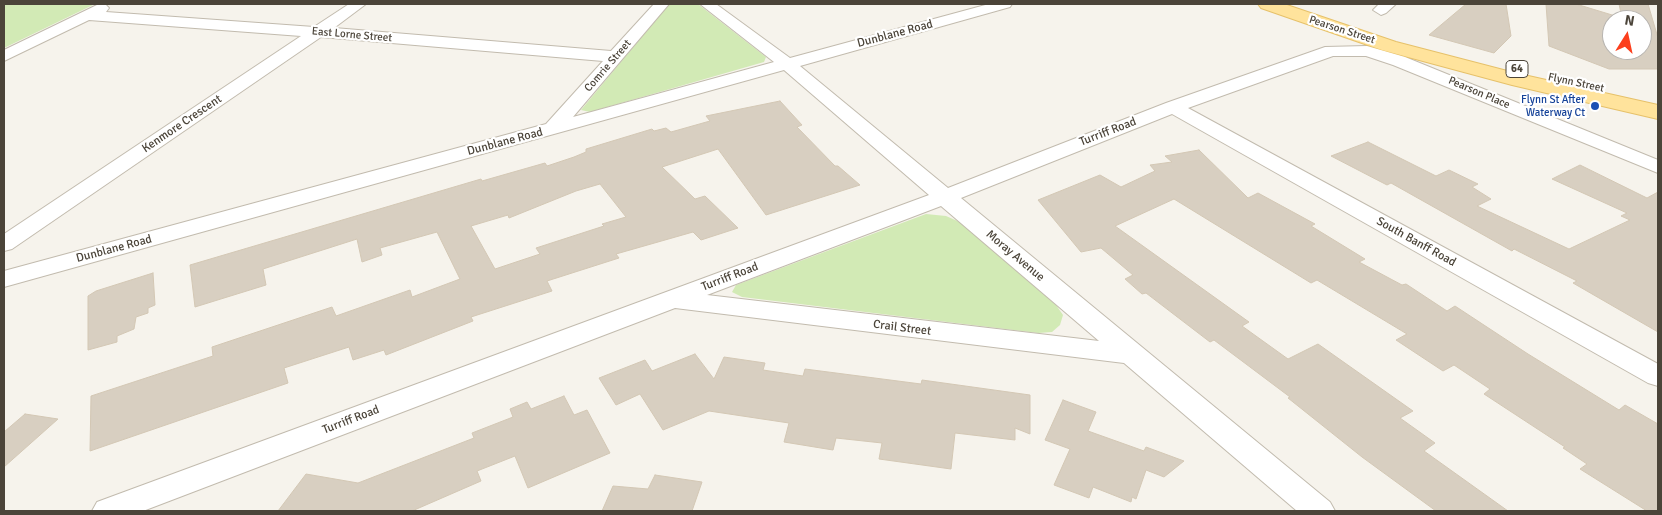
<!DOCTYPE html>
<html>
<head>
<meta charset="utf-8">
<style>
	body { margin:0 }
	#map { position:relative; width:1662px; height:515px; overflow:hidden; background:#f6f3ec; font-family:Signika,sans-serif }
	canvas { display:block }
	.frame { position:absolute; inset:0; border:5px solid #4b4439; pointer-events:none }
	.north { position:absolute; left:1602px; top:10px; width:50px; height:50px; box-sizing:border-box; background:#fff; border:1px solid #b7b4b0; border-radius:50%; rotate:10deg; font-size:14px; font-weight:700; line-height:20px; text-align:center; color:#4b4439 }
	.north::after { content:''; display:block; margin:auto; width:18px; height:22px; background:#fc3f1d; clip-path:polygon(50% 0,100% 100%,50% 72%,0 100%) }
</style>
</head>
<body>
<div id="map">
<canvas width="1662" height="515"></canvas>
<div class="frame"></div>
<div class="north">N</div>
</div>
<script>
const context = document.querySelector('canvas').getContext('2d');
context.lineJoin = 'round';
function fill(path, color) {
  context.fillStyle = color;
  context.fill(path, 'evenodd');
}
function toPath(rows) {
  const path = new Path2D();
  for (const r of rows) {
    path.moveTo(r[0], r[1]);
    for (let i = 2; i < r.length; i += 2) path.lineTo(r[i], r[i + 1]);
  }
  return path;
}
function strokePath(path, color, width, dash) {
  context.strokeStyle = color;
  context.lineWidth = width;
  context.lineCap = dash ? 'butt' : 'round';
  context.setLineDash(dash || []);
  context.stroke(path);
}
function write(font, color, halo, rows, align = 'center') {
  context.font = font + ' Signika,sans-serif';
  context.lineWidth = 4.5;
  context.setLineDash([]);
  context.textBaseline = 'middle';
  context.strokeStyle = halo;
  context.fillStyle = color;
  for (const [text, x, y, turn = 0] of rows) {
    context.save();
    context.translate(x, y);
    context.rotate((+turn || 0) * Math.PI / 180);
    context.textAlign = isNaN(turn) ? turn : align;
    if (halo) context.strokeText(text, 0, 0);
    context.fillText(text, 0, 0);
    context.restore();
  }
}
const green = toPath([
	[4,4,95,4,4,48],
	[669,4,698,4,766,57,764,62,590,112,581,110],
	[926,214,946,216,962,223,1056,305,1063,315,1060,325,1052,332,1038,333,742,297,732,292,736,285]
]);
const building = toPath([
	[1466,4,1506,4,1511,36,1494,53,1429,35,1466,4],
	[1546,4,1576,4,1622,18,1619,4,1648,4,1658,38,1658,69,1609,69,1549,46,1546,4],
	[1612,20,1642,20,1642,50,1612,50,1612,20],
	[780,101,802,125,797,127,835,166,838,166,860,185,766,215,718,149,662,167,695,199,705,196,738,228,701,240,693,232,616,254,619,258,547,281,552,291,471,317,473,321,386,355,384,350,353,360,349,347,284,368,288,383,90,451,91,396,213,356,212,347,332,307,336,316,410,290,412,297,460,279,437,232,380,248,382,255,362,262,357,239,263,269,266,285,195,307,190,265,481,179,482,181,545,163,547,166,574,157,586,152,586,149,652,129,654,131,666,128,671,132,710,121,706,116,780,101],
	[600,184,626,217,602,224,604,226,536,248,540,254,495,269,471,226,508,215,509,218,576,191,600,184],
	[1368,142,1436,176,1449,170,1478,184,1472,187,1491,199,1477,206,1569,249,1630,220,1621,216,1627,213,1552,179,1580,165,1647,198,1658,192,1658,332,1573,283,1577,281,1514,249,1512,251,1391,183,1387,185,1331,156,1368,142],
	[1199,150,1248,198,1258,193,1315,224,1311,226,1365,259,1359,262,1402,285,1406,284,1447,311,1455,306,1528,354,1619,410,1625,405,1658,424,1658,511,1647,511,1580,469,1587,464,1563,448,1565,447,1484,394,1490,389,1454,365,1443,371,1396,340,1407,334,1317,280,1311,283,1174,199,1115,226,1249,322,1242,326,1288,359,1318,344,1413,411,1400,418,1435,443,1424,451,1508,511,1436,511,1362,457,1288,398,1290,397,1214,340,1210,342,1146,293,1142,294,1125,279,1133,275,1101,248,1081,252,1038,200,1100,175,1121,187,1155,171,1150,165,1172,162,1165,156,1199,150],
	[153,273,155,305,148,308,148,313,136,317,134,329,117,336,117,342,88,350,88,296,96,291,153,273],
	[695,354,714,379,724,357,765,363,763,370,803,376,805,369,921,384,922,380,1030,395,1030,434,1015,428,1015,440,955,433,951,469,879,459,882,443,836,438,833,450,784,442,789,423,709,411,663,430,640,394,616,405,599,378,645,360,652,371,695,354],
	[564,396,574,415,587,410,610,453,528,488,515,456,477,471,481,481,412,511,278,511,306,474,358,483,474,438,472,433,513,417,510,409,527,402,531,409,564,396],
	[1063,400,1096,412,1088,431,1144,451,1146,447,1184,461,1164,477,1146,470,1136,499,1132,497,1131,502,1093,487,1089,498,1054,485,1070,449,1045,440,1063,400],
	[25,414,58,419,4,467,4,432,25,414],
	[655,475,702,482,692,511,602,511,613,486,648,489,655,475]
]);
const minor = toPath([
	[99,4,106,5,109,8,106,12,314,27,349,4,366,4,334,28,611,51,654,4,669,4,573,117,774,62,700,4,716,4,790,58,989,4,1012,4,1010,7,800,66,948,188,1166,103,1325,47,1367,46,1405,57,1658,160,1658,173,1393,65,1366,56,1333,56,1188,108,1658,364,1658,386,1648,383,1172,114,961,198,1330,502,1335,511,1297,511,1124,363,675,308,143,511,92,511,97,502,929,195,784,70,4,287,4,271,546,124,603,61,321,37,12,249,4,251,4,234,301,36,89,20,4,61,4,50,99,4],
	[941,206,1099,341,707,295,941,206],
	[1379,4,1396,4,1386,13,1381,15,1373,10,1379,4]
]);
const major = toPath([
	[1258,4,1284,4,1396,42,1515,73,1658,105,1658,119,1512,85,1382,50,1261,8,1258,4]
]);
const markers = [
	[1595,106,5,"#1a4fb4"]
];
const farStreetnames = [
	["Pearson Street",1342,30,18],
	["East Lorne Street",352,35,5],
	["Comrie Street",608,66,-49],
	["Flynn Street",1576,83,12],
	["Pearson Place",1479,93,23]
];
const shields = [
	[1517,69,22]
];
const shieldNames = [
	["64",1517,69]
];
const farTransitnames = [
	["Flynn St After",1585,100],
	["Waterway Ct",1585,113]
];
const streetNames = [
	["Dunblane Road",895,34,-15],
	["Kenmore Crescent",182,124,-34],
	["Turriff Road",1108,132,-21],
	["Dunblane Road",505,142,-15],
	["South Banff Road",1416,242,29],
	["Dunblane Road",114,249,-15],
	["Moray Avenue",1015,256,40],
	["Turriff Road",730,277,-21],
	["Crail Street",902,328,7],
	["Turriff Road",351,420,-21]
];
fill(green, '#d2eab5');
fill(building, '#d8cfc1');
strokePath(building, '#d3c7b4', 1);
strokePath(minor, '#c2bbae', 2);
strokePath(major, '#e6c16a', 2);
fill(minor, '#fff');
fill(major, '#ffe39c');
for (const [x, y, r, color] of markers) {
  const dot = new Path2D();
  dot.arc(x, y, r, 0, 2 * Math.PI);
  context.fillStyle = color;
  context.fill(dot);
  strokePath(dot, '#fff', 2);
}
write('11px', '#4b4439', '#fff', farStreetnames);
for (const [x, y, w] of shields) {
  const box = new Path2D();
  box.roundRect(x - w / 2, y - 8.5, w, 17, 4);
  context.fillStyle = '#fff';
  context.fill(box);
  strokePath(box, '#4b4439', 1);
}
write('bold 11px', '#4b4439', null, shieldNames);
write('11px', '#164399', '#fff', farTransitnames, 'right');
write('12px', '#4b4439', '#fff', streetNames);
</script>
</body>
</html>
